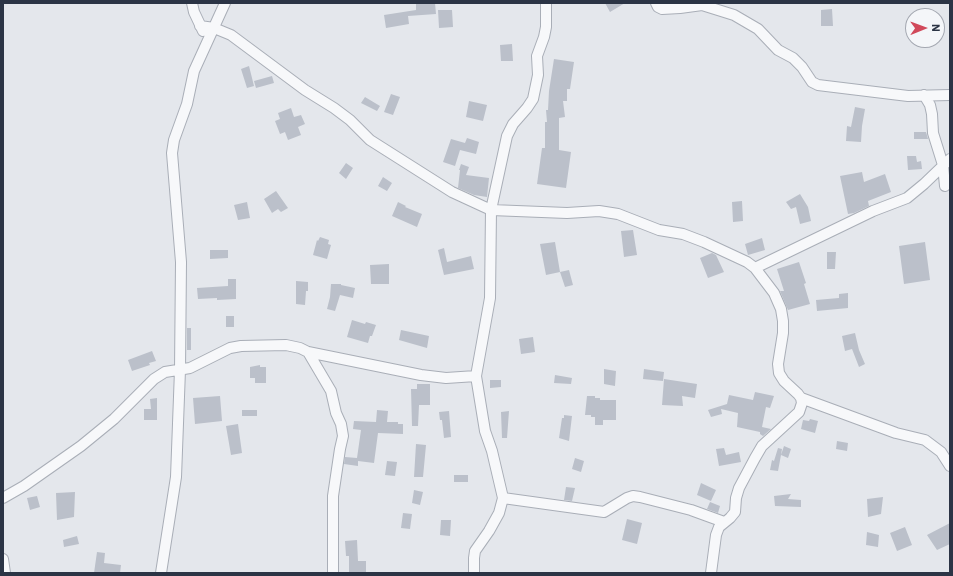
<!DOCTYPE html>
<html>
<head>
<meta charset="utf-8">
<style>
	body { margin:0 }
	#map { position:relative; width:953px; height:576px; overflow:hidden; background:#e4e7ec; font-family:"IBM Plex Sans",sans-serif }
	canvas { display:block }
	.frame { position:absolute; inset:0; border:4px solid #2b3445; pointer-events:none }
	.north { position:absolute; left:905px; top:8px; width:40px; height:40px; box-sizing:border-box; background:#f4f6f9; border:1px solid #a4a8b1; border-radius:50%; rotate:89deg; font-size:11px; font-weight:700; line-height:16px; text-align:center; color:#2b3445 }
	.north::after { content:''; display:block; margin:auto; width:14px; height:18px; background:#d1495b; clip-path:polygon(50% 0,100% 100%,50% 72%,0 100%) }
</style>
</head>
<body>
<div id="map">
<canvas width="953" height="576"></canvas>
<div class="frame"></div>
<div class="north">N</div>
</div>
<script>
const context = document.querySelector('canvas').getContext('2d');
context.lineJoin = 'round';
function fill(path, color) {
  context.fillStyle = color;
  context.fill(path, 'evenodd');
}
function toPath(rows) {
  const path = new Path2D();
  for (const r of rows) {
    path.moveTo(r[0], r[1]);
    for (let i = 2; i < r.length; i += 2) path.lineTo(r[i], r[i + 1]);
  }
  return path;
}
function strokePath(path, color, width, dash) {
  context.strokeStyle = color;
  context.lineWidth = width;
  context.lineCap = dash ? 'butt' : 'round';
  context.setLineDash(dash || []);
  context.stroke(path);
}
const building = toPath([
	[435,3,436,14,408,16,409,24,386,28,384,15,416,10,416,4],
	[605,3,625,3,610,12],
	[832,9,833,26,821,26,821,10],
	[438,10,452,10,453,27,439,28],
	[512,44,513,61,501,61,500,45],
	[554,59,574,62,570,89,567,89,567,101,563,101,565,117,559,118,559,150,571,152,566,188,537,184,542,148,545,148,545,122,547,122,546,110,548,110,549,91],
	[249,66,254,86,247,88,241,69],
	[272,76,274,83,256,88,254,81],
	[391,94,400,97,393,115,384,112],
	[365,97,380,106,377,111,361,103],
	[469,101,487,105,483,121,466,117],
	[855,107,865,109,862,126,861,142,846,141,847,126,851,127],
	[291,108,294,117,301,115,305,124,298,127,301,135,288,140,285,132,280,134,275,121,280,119,278,113],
	[914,132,926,132,928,139,914,139],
	[467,138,479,142,476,154,460,150,455,166,443,162,451,139,465,143],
	[907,156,916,156,917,162,921,161,922,169,908,170],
	[346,163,353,168,346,179,339,173],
	[461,164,469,167,466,175,489,178,487,197,474,195,458,188,460,170,459,170],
	[862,172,864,182,885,174,891,192,868,201,869,206,854,213,848,214,840,176],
	[383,177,392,183,387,191,378,186],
	[276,191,288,208,281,212,278,209,272,213,264,199],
	[800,194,808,207,811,221,800,224,796,207,791,209,786,202],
	[742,201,743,221,733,222,732,202],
	[247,202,250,218,238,220,234,205],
	[398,202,406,206,405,207,422,214,417,227,392,216],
	[633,230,637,255,624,257,621,231],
	[320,237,329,240,328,244,331,245,327,259,313,255,317,240,318,241],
	[762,238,765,250,748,255,745,244],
	[555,242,560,272,546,275,540,244],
	[925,242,930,280,904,284,899,246],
	[444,248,447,262,471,256,474,269,444,275,438,250],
	[210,250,228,250,228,258,210,259],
	[827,252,836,252,835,269,827,269],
	[712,253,716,255,724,272,708,278,700,258],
	[799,262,806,283,804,284,810,304,788,310,780,291,784,291,777,269],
	[389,264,389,284,371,284,370,265],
	[569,270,573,285,565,287,560,272],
	[228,279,236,279,236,299,217,300,217,298,198,299,197,288,228,286],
	[296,281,308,282,308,291,306,291,305,305,296,304],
	[331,284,341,284,341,285,355,288,353,298,340,295,335,311,327,309,330,297],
	[848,293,848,308,817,311,816,300,839,298,839,294],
	[226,316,234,316,234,327,226,327],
	[352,320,365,324,366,322,376,325,372,336,370,336,368,343,347,337],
	[187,328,191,328,191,350,187,350],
	[401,330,429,336,427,348,399,340],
	[855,333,859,350,865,364,859,367,852,349,845,351,842,336],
	[533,337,535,352,521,354,519,339],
	[152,351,156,361,149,363,150,365,132,371,128,360],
	[260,365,260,367,266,367,266,383,255,383,255,378,250,378,250,367],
	[604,369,616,371,615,386,604,384],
	[644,369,664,372,663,381,643,379],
	[555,375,572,378,571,384,554,383],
	[664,379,697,384,695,398,682,396,683,406,662,405],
	[490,380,501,380,501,387,490,388],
	[417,384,430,384,430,405,419,405,418,426,412,426,411,389,417,389],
	[755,392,774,396,770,408,766,407,762,427,771,429,763,436,760,434,760,432,737,427,738,413,721,409,722,414,711,417,708,410,727,404,729,395,753,400],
	[220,396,222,421,195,424,193,398],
	[587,396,595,396,595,398,600,398,600,400,616,400,616,420,603,420,603,425,595,425,595,417,591,417,591,415,585,415],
	[157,398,157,420,144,420,144,409,151,409,150,399],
	[242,410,257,410,257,416,242,416],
	[377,410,388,411,387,422,398,422,398,424,403,424,403,434,378,433,374,463,358,461,358,466,344,464,345,457,357,458,361,430,353,429,354,421,376,422],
	[449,411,451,437,444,438,442,420,440,420,439,412],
	[509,411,507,438,502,438,501,412],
	[564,415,572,416,569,441,559,438,562,418,564,418],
	[810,419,818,421,815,433,801,429,803,420,809,421],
	[238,424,242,453,231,455,226,426],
	[837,441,848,443,847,451,836,449],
	[416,444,426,445,423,477,414,477],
	[784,446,791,449,788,458,781,455,778,471,770,470,772,460,774,461,778,448,782,449,781,455],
	[724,448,726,455,739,452,741,462,719,466,716,449],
	[575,458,584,461,581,472,572,469],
	[387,461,397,462,395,476,385,475],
	[454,475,468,475,468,482,454,482],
	[701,483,716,490,711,501,697,495],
	[566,487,575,488,572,501,564,500],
	[414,490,423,492,420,505,412,503],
	[75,492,74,517,57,520,56,493],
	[791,494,788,499,801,500,801,507,775,506,774,496],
	[37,496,40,507,30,510,27,498],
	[883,497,881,514,868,517,867,499],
	[710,502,720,506,718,513,707,509],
	[403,513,412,514,410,529,401,528],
	[627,519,642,523,637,544,622,540],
	[441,520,451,520,450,536,440,535],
	[950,523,950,544,937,550,927,535],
	[905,527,912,545,897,551,890,533],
	[867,532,879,535,878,547,866,545],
	[77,536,79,544,64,547,63,540],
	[357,540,358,561,366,561,366,573,349,573,349,556,346,556,345,541],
	[97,552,105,553,104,563,121,565,120,573,94,573]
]);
const minor = toPath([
	[192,3,194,12,203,31],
	[656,3,658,7,662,9,680,8,702,5,734,15,758,29,778,50,793,58,802,67,812,82,818,85,908,96,950,95],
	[200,26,214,28,231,35,305,90,334,108,350,120,370,140,452,192,491,210,567,213,599,211,618,214,659,230,683,234,704,242,747,262,755,268,774,293,781,309,783,321,783,333,778,364,779,373,784,381,798,394,801,398,802,403,799,412,762,446,755,458,739,488,736,498,735,512,730,518,719,527,716,535,711,573],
	[924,95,930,105,932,114,933,133,943,165,945,186],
	[755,268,873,211,907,198,924,184,950,159],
	[308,352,331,391,336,413,341,424,343,436,340,449,333,496,333,573],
	[801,398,896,433,925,440,941,452,950,466],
	[3,498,24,486,81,446,114,419,154,379,165,372,190,368,230,348,241,346,286,345,300,348,308,352,421,375,446,378,476,376],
	[503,498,604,512,627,498,633,496,640,497,691,510,724,522],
	[3,559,5,573],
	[161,573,176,477,180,370,181,262,172,153,174,140,187,104,194,71,225,3],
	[474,573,474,558,475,551,489,531,499,513,503,498,492,451,485,431,476,376,490,298,491,210,507,136,513,124,527,108,533,99,538,75,537,56,544,37,546,27,546,3]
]);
fill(building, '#bbc0ca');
strokePath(minor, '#a9aeb7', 12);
strokePath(minor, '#f7f8fa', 10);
</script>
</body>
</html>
